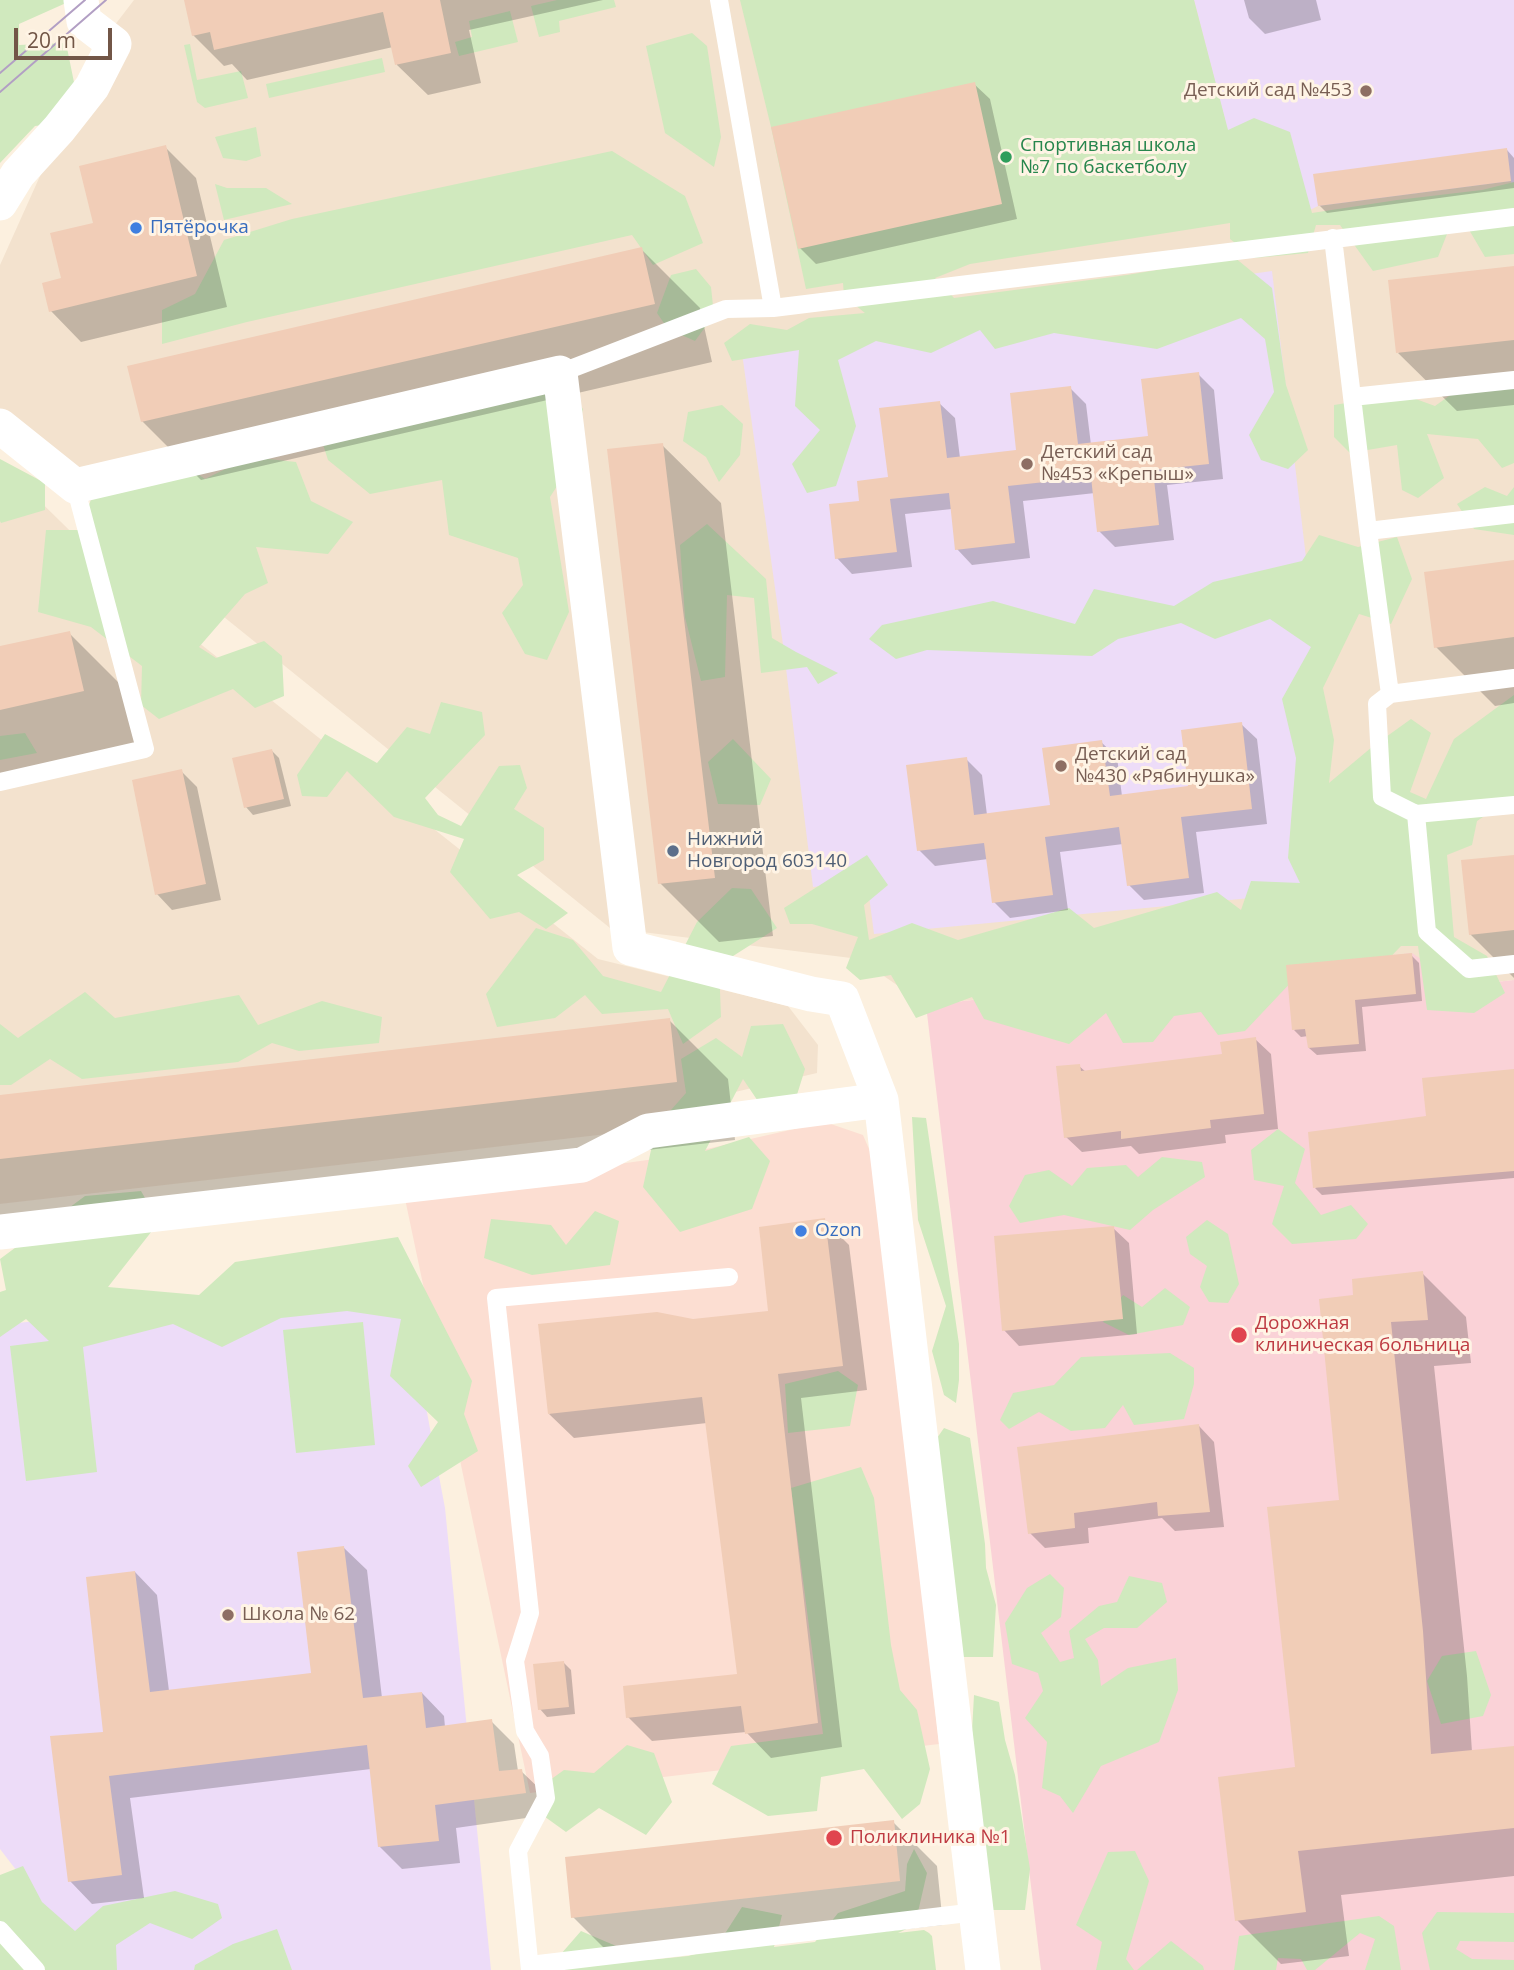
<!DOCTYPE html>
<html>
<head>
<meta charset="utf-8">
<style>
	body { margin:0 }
	#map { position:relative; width:1514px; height:1970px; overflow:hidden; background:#fcf0df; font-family:"Open Sans",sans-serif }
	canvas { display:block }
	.scale { position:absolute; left:14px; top:28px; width:98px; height:32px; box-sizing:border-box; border:4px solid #725647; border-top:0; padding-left:9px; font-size:21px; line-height:24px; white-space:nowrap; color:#725647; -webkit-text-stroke:5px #fff4e5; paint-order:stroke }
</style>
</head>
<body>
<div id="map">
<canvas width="1514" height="1970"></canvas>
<div class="scale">20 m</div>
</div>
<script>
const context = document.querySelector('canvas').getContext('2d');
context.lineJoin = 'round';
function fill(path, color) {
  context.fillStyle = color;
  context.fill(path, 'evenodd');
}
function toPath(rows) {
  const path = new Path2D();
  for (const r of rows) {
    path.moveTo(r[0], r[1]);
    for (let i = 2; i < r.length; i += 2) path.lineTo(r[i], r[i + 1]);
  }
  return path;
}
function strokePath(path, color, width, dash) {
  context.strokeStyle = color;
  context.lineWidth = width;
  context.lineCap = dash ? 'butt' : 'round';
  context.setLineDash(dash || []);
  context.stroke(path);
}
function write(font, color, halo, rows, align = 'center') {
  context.font = font + ' "Open Sans",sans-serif';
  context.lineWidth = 6;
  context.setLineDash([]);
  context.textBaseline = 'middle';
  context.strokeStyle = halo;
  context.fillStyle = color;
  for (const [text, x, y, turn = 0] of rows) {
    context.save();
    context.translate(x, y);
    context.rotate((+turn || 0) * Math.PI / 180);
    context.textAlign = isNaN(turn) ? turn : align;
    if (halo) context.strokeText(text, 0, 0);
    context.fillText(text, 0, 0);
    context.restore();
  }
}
const residential = toPath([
	[134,0,1514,0,1514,980,1460,986,1286,965,926,1005,859,959,610,928,152,559,0,417,0,265,98,47],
	[0,462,121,581,598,959,788,1006,818,1045,817,1073,709,1098,616,1133,0,1204]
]);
const commercial = toPath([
	[825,1122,863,1135,875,1163,939,1744,530,1793,404,1194,676,1156]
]);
const education = toPath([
	[1194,0,1514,0,1514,190,1512,190,1511,181,1318,206,1304,213,1251,220],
	[1272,271,1309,583,1334,890,874,934,867,880,813,887,784,652,741,346],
	[402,1280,445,1508,491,1970,93,1970,0,1849,0,1325]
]);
const medical = toPath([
	[1412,953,1460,986,1514,980,1514,1970,1041,1970,926,1005]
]);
const green = toPath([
	[0,0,65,0,66,3,19,24,19,45,66,43,77,97,70,122,35,126,0,163],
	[557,0,614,0,616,7,559,21,560,32,539,37,531,6],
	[740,0,1194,0,1228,130,1254,118,1290,132,1312,213,1397,200,1482,190,1514,182,1514,254,1485,257,1468,228,1449,229,1438,257,1373,271,1340,225,1316,225,1308,253,1255,258,1230,239,1230,223,970,264,935,278,954,298,1127,275,1234,257,1272,288,1286,385,1308,450,1288,469,1261,460,1249,435,1274,392,1265,339,1241,318,1157,349,1054,333,995,349,980,330,931,353,876,341,838,360,856,426,836,486,807,493,792,464,820,430,795,406,799,350,732,361,724,343,750,324,787,330,809,318,865,313,844,296,843,283,806,289,771,127],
	[510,11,518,42,459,56,455,42,472,37,469,21],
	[692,33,707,46,721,137,714,167,665,133,646,46],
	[190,44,197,80,241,71,248,98,205,108,197,102,184,45],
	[382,58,385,72,269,98,266,84],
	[256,127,261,156,246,161,223,158,215,137],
	[612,151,685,196,703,243,653,265,632,235,247,322,162,344,162,310,195,294,224,240,292,219],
	[215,184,227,188,266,188,292,204,224,220],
	[696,269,711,287,714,315,695,341,668,329,657,313,671,275],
	[545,365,583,409,568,469,550,497,569,612,547,660,525,654,502,613,523,585,518,558,449,535,442,480,370,494,328,460,314,416],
	[1514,387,1514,463,1502,468,1478,439,1427,434,1444,478,1418,498,1402,490,1397,445,1350,453,1334,437,1334,405,1402,394,1435,406,1456,391],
	[722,405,743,424,740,455,719,482,706,457,683,441,688,412],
	[250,457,296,462,311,501,353,522,328,554,256,547,268,583,245,594,199,647,216,658,264,641,282,656,284,696,255,708,233,689,159,719,141,705,142,666,91,627,38,612,46,530,80,530,97,483,174,458,205,479],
	[0,459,45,483,45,510,1,523,0,521],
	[1485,487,1507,496,1514,487,1514,535,1474,529,1457,504],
	[707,524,766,579,772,638,796,652,838,673,818,684,807,667,761,673,754,598,727,595,725,677,701,681,685,617,680,545],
	[1319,535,1358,547,1397,537,1412,579,1391,624,1359,614,1323,688,1334,740,1329,783,1372,747,1411,719,1431,733,1410,792,1426,799,1454,739,1514,695,1514,796,1477,821,1472,845,1447,855,1454,937,1487,956,1505,993,1474,1013,1427,1010,1418,946,1401,946,1374,974,1296,977,1245,1031,1218,1035,1201,1012,1174,1016,1153,1042,1123,1043,1106,1013,1069,1044,984,1019,972,997,916,1018,891,975,860,980,846,968,858,937,812,924,790,924,784,908,867,855,888,885,864,905,869,940,912,923,958,940,1069,908,1094,928,1217,892,1241,910,1251,881,1300,883,1288,858,1296,758,1282,699,1311,647,1270,619,1215,639,1181,623,1118,639,1092,656,927,650,896,659,869,639,882,625,993,601,1075,624,1094,589,1174,606,1213,582,1302,561],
	[441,702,482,712,485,735,425,798,438,815,461,826,499,766,520,765,527,788,514,809,544,828,544,860,517,875,568,913,546,929,519,912,490,919,450,872,464,839,394,817,347,771,327,797,302,796,297,775,325,734,377,763,407,727,430,734],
	[25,733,37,753,0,760,0,736],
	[733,739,771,779,760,805,718,804,708,762],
	[732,888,751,889,777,928,719,965,721,1017,683,1044,668,1009,602,1014,585,995,555,1018,497,1027,486,994,536,928,573,940,603,976,661,992,697,922],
	[85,992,115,1018,239,995,258,1025,322,1001,382,1017,379,1043,299,1051,272,1043,238,1062,82,1079,50,1059,11,1085,0,1085,0,1024,18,1038],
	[783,1024,805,1069,791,1114,766,1113,743,1079,705,1151,749,1137,770,1161,752,1209,680,1232,643,1187,656,1127,686,1093,681,1059,716,1038,742,1057,751,1026],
	[912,1117,926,1118,959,1344,959,1380,956,1403,944,1395,932,1351,946,1306,918,1220],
	[1278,1129,1305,1149,1295,1183,1321,1215,1351,1205,1368,1224,1356,1239,1292,1244,1272,1224,1284,1186,1254,1180,1251,1150],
	[1162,1157,1202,1162,1205,1177,1153,1210,1130,1230,1064,1215,1020,1223,1009,1206,1025,1175,1049,1170,1072,1186,1087,1168,1126,1165,1138,1177],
	[141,1191,159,1222,108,1287,199,1295,235,1262,398,1237,472,1381,464,1414,478,1451,421,1487,408,1466,438,1422,390,1376,401,1319,347,1311,281,1318,222,1347,173,1324,83,1347,97,1472,26,1481,10,1346,49,1341,26,1319,0,1337,0,1292,6,1290,0,1259,85,1196],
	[595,1211,619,1221,610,1265,532,1275,484,1258,491,1219,551,1225,566,1245],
	[1207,1220,1228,1234,1239,1284,1228,1303,1209,1302,1200,1287,1207,1266,1190,1254,1186,1237],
	[1165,1288,1190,1307,1183,1325,1129,1335,1103,1322,1123,1295,1142,1307],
	[363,1322,375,1445,296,1453,283,1330],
	[1170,1353,1194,1368,1194,1384,1184,1419,1134,1425,1123,1405,1105,1428,1071,1431,1039,1412,1009,1429,1000,1420,1013,1393,1054,1385,1081,1357],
	[838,1371,858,1385,850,1426,788,1433,785,1384],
	[944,1428,970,1438,985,1544,986,1568,996,1605,993,1657,962,1657,937,1438],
	[861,1467,874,1498,891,1645,900,1690,917,1710,930,1769,920,1804,902,1819,864,1769,821,1777,817,1811,768,1816,712,1784,731,1746,823,1734,791,1488],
	[1050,1574,1064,1588,1061,1617,1041,1633,1060,1662,1074,1658,1069,1631,1099,1606,1117,1602,1129,1576,1162,1583,1167,1602,1137,1628,1104,1628,1085,1639,1098,1660,1101,1686,1128,1668,1176,1658,1178,1690,1159,1742,1101,1766,1073,1813,1060,1796,1042,1788,1047,1742,1025,1718,1043,1691,1038,1673,1012,1664,1005,1623,1027,1588],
	[1476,1651,1491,1695,1483,1716,1441,1724,1427,1681,1442,1656],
	[974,1695,999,1702,1005,1740,1015,1775,1030,1869,1025,1910,992,1910,972,1731],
	[627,1745,654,1753,672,1802,646,1835,599,1808,566,1832,541,1814,536,1790,564,1770,594,1773],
	[914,1849,927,1873,915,1925,898,1933,924,1930,929,1933,932,1936,936,1970,547,1970,581,1931,649,1960,688,1956,715,1949,742,1907,782,1915,774,1947,815,1942,838,1913,905,1891,907,1864],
	[1135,1851,1149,1881,1126,1959,1134,1970,1096,1970,1102,1942,1076,1925,1108,1852],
	[23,1866,42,1902,75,1931,103,1906,175,1891,218,1904,222,1918,192,1939,150,1923,116,1945,117,1970,0,1970,0,1875],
	[1437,1912,1514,1913,1514,1942,1460,1941,1456,1949,1472,1959,1514,1960,1514,1970,1430,1970,1422,1933],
	[1379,1916,1394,1926,1401,1970,1365,1970,1375,1939,1360,1933,1315,1970,1307,1970,1301,1959,1278,1958,1276,1970,1234,1970,1239,1936],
	[277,1929,292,1970,194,1970,195,1965,233,1944],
	[1171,1941,1203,1966,1204,1970,1137,1970]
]);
const shadow = toPath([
	[186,0,603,0,469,30,481,83,428,95,397,65,393,47,247,80,232,64,224,66,193,35],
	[1244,0,1316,0,1321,20,1265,34,1249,18],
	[974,84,990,99,1017,219,816,264,800,248],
	[165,147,196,178,227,307,81,342,51,311,63,280,95,224],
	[1507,150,1514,158,1514,188,1327,213,1319,205],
	[641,249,700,308,712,362,201,480,142,421],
	[1514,268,1514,405,1457,411,1398,353],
	[1198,374,1214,390,1223,479,1167,485,1174,540,1115,547,1099,531,1095,493,1023,501,1030,558,972,565,957,549,952,509,905,514,912,567,852,574,837,558,861,503,890,479,939,403,955,418,960,458,1018,452,1070,388,1086,404,1091,445,1150,438],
	[662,445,721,503,773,936,719,942,660,883],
	[1514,562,1514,703,1495,706,1436,647],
	[69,633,128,692,141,750,0,781,0,648],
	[1241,724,1257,739,1267,824,1196,832,1204,893,1144,900,1129,885,1123,844,1060,852,1068,910,1010,918,994,902,988,859,935,866,919,850,966,759,982,775,987,815,1052,807,1101,742,1117,757,1122,796,1190,788],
	[271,750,279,758,291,806,253,815,246,807],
	[181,771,197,787,221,900,172,910,157,894],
	[1514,856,1514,978,1470,934],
	[1411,955,1419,963,1422,1001,1362,1007,1366,1051,1317,1055,1309,1048,1308,1036,1301,1037,1294,1030],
	[669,1020,728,1079,735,1140,0,1224,0,1097],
	[1255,1039,1271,1054,1278,1129,1225,1135,1226,1143,1139,1154,1131,1146,1082,1152,1066,1137,1079,1066,1086,1072,1224,1055],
	[1514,1070,1514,1178,1322,1195,1315,1188,1428,1117],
	[824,1220,849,1245,867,1390,801,1398,842,1747,771,1758,746,1732,652,1741,628,1717,739,1676,707,1423,574,1438,549,1414,693,1321,770,1312],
	[1113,1228,1129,1243,1137,1334,1019,1346,1004,1330],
	[1422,1273,1466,1317,1471,1363,1434,1366,1467,1676,1472,1752,1514,1748,1514,1876,1341,1895,1349,1956,1281,1964,1237,1920,1297,1768,1341,1502,1355,1296],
	[1199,1426,1214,1442,1224,1527,1175,1531,1162,1518,1088,1528,1089,1543,1045,1548,1030,1533],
	[344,1548,367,1570,382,1698,422,1693,444,1716,445,1727,491,1721,514,1744,518,1771,521,1771,544,1793,547,1815,456,1828,460,1863,402,1869,379,1846,371,1769,130,1798,144,1898,92,1904,70,1881,105,1734,135,1572,157,1595,169,1691,313,1674],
	[563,1662,571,1670,575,1714,547,1717,540,1709],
	[893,1822,937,1866,943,1925,617,1961,573,1917]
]);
const building = toPath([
	[184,0,440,0,451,53,395,65,383,12,214,50,210,32,192,36],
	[975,82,1002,204,798,249,771,127],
	[166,145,197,276,49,312,42,283,61,278,50,233,93,223,79,166],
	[1507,148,1511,181,1318,206,1313,174],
	[642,247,655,304,141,422,127,366],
	[1514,266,1514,340,1396,353,1388,280],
	[1199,372,1209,464,1153,470,1159,525,1097,532,1091,477,1008,486,1015,543,955,550,949,493,890,499,897,552,835,559,829,504,859,501,857,481,888,477,879,408,940,401,947,458,1016,450,1010,393,1071,386,1078,444,1148,436,1141,379],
	[663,443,715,878,658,884,607,449],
	[1514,560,1514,637,1434,648,1424,572],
	[70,631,84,691,0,710,0,646],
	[1242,722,1252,809,1181,817,1189,878,1127,886,1119,827,1045,837,1053,895,992,903,984,843,917,851,906,765,967,757,974,815,1050,805,1042,748,1102,740,1110,796,1188,786,1181,730],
	[272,749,284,799,244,808,232,758],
	[182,769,206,884,155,895,132,780],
	[1514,855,1514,930,1469,935,1461,860],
	[1412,953,1416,994,1355,1000,1359,1044,1308,1048,1305,1029,1292,1030,1286,965],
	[670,1018,677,1082,0,1159,0,1095],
	[1256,1037,1264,1114,1210,1120,1211,1128,1121,1139,1121,1131,1064,1138,1056,1066,1080,1064,1081,1071,1222,1054,1220,1042],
	[1514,1069,1514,1171,1313,1188,1308,1132,1426,1116,1422,1078],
	[825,1218,843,1366,778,1374,818,1723,745,1734,741,1706,626,1718,623,1686,737,1674,702,1397,548,1414,538,1324,657,1312,693,1319,768,1311,759,1227],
	[1114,1226,1123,1319,1002,1331,994,1236],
	[1423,1271,1428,1320,1391,1322,1423,1631,1431,1754,1514,1746,1514,1828,1298,1851,1306,1912,1235,1921,1218,1777,1295,1767,1267,1507,1339,1500,1319,1299,1353,1295,1352,1279],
	[1199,1424,1210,1512,1158,1516,1157,1502,1074,1513,1075,1528,1028,1534,1017,1447],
	[344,1546,363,1698,422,1692,426,1728,492,1719,499,1771,522,1769,526,1793,435,1805,439,1841,378,1847,367,1745,109,1776,122,1875,68,1882,50,1736,103,1732,86,1577,135,1571,150,1692,311,1673,297,1552],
	[564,1661,569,1707,538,1710,533,1664],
	[894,1820,900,1881,571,1918,565,1857]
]);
const lane = toPath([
	[719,0,773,308],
	[1333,238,1352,397,1514,380],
	[560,373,726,309,773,308,1514,217],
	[1352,397,1368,531],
	[1514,514,1368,531,1390,694,1514,678],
	[1390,694,1377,704,1382,797,1416,814],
	[0,782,145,749,75,486],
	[1514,805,1416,814,1427,932,1469,969,1514,964],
	[0,1930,36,1970],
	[530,1965,976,1912],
	[530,1970,518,1851,546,1798,540,1756,525,1731,515,1661,530,1613,496,1298,729,1277]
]);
const street = toPath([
	[0,203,18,174,59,129,92,87,114,44,84,21,81,0],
	[0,426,75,486,560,373,630,948,811,994,842,999,881,1100,983,1970],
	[0,1232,582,1165,648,1131,881,1100]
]);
const tram = toPath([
	[0,73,85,0],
	[0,92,106,0]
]);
const markers = [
	[1366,91,7,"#8d6e63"],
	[1006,157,7,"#2e9e5b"],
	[136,228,7,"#3f7fe0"],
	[1027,464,7,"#8d6e63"],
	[1061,766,7,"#8d6e63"],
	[673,851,7,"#5c6f8a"],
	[801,1231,7,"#3f7fe0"],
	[1239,1335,9,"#e0444e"],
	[228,1615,7,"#8d6e63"],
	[834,1838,9,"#e0444e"]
];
const educationNames = [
	["Детский сад №453",1352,91,"right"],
	["Детский сад",1041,453],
	["№453 «Крепыш»",1041,475],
	["Детский сад",1075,755],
	["№430 «Рябинушка»",1075,777],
	["Школа № 62",242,1615]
];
const leisureNames = [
	["Спортивная школа",1020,146],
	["№7 по баскетболу",1020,168]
];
const shopNames = [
	["Пятёрочка",150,228],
	["Ozon",815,1231]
];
const serviceNames = [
	["Нижний",687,840],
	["Новгород 603140",687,862]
];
const healthNames = [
	["Дорожная",1255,1324],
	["клиническая больница",1255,1346],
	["Поликлиника №1",850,1838]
];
fill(residential, '#f3e2ce');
fill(commercial, '#fcded2');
fill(education, '#eddcf8');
fill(medical, '#fad2d7');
fill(green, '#d0e9be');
fill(shadow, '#0003');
fill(building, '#f1cdb7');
strokePath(lane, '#fff', 18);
strokePath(street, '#fff', 35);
strokePath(tram, '#b29fc4', 2);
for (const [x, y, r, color] of markers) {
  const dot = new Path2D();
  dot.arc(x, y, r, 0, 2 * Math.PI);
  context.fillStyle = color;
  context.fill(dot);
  strokePath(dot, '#fff4e5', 2.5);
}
write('19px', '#785e54', '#fff4e5', educationNames, 'left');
write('19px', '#27864d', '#fff4e5', leisureNames, 'left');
write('19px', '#366cbe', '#fff4e5', shopNames, 'left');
write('19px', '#4e5e75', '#fff4e5', serviceNames, 'left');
write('19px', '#be3a42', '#fff4e5', healthNames, 'left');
</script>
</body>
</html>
